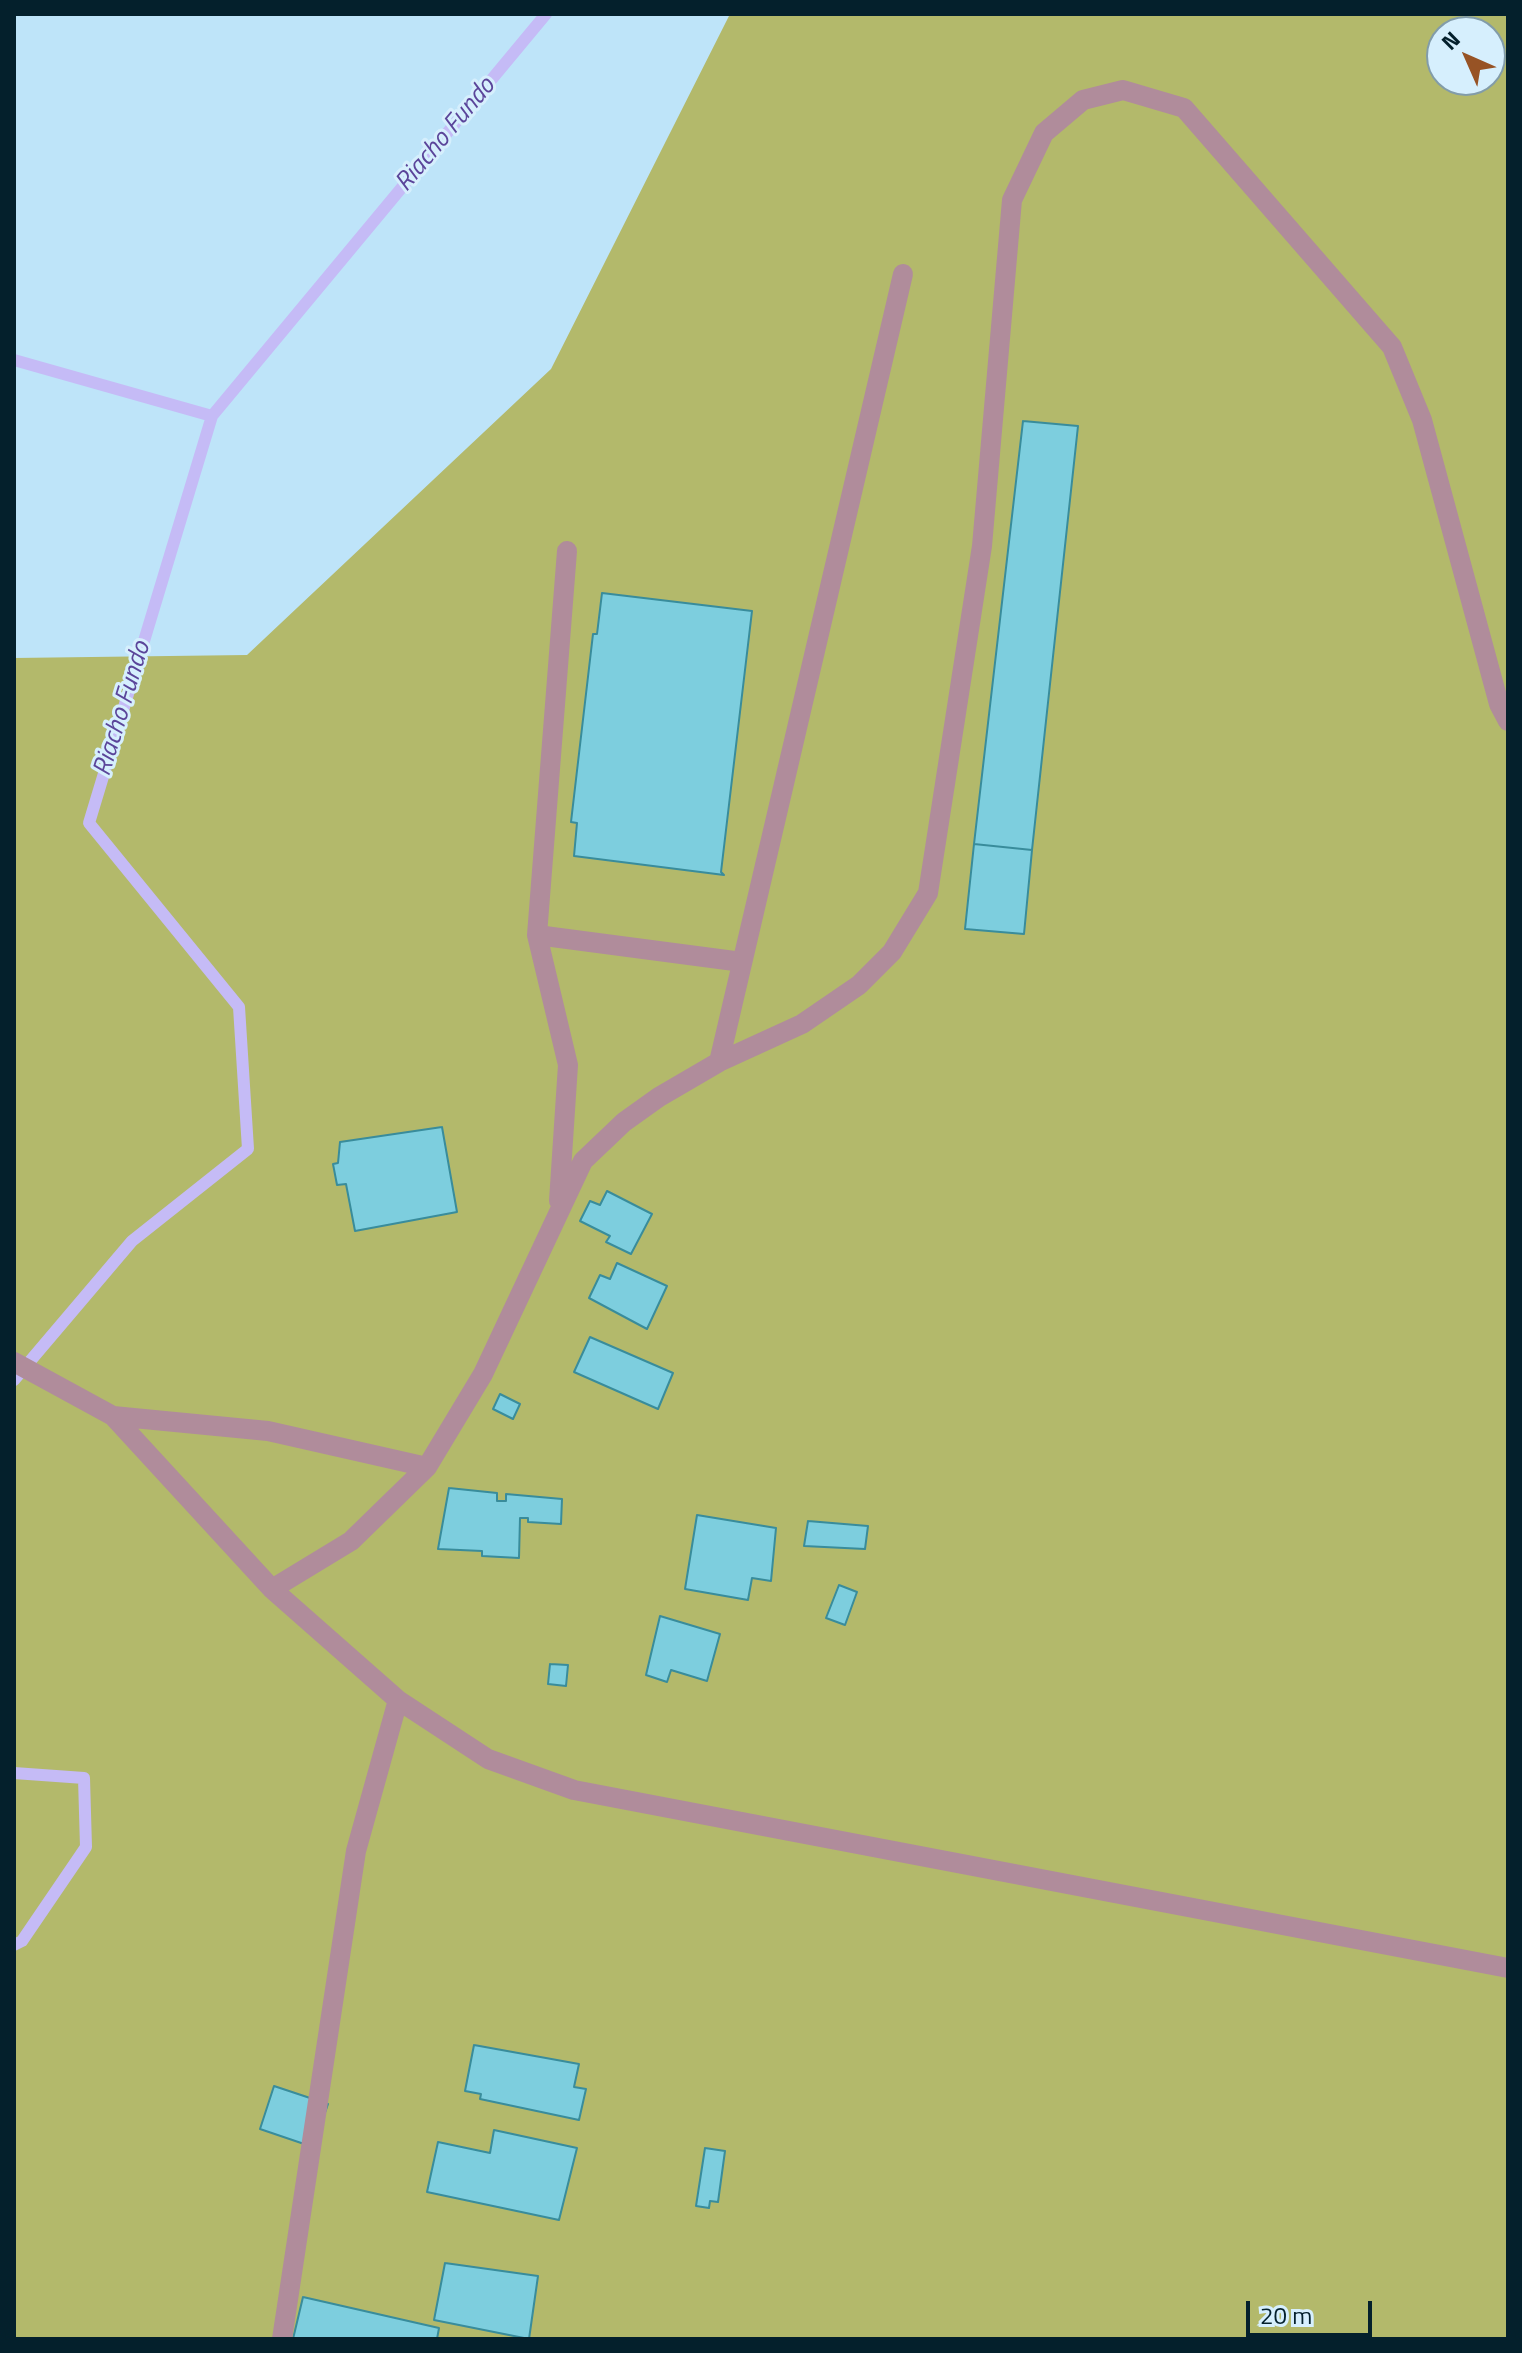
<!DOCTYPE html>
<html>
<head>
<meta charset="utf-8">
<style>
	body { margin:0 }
	#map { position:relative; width:1522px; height:2353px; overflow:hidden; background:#bee4f9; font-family:"Titillium Web",sans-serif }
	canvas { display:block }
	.frame { position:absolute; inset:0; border:16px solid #04202c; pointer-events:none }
	.north { position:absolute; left:1426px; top:16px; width:80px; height:80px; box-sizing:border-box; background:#d6effd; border:2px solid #829ca9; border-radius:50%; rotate:315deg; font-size:22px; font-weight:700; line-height:32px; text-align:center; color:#04202c }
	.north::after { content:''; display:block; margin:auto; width:28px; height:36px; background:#975325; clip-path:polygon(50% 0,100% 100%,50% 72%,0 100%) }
	.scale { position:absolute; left:1246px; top:2301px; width:126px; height:36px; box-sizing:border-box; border:4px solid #04202c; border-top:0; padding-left:10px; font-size:24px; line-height:28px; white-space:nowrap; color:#04202c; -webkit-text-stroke:6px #d6effd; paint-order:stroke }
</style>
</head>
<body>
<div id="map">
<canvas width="1522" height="2353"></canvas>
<div class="frame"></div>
<div class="north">N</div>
<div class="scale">20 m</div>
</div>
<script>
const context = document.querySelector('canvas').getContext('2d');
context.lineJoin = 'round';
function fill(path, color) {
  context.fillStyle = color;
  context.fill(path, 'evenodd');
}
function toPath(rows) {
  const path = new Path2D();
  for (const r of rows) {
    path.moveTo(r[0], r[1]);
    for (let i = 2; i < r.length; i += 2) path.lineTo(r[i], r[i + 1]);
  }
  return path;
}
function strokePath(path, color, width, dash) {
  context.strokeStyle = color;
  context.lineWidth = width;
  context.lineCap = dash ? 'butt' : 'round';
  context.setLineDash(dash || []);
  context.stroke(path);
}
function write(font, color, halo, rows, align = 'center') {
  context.font = font + ' "Titillium Web",sans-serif';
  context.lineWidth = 6;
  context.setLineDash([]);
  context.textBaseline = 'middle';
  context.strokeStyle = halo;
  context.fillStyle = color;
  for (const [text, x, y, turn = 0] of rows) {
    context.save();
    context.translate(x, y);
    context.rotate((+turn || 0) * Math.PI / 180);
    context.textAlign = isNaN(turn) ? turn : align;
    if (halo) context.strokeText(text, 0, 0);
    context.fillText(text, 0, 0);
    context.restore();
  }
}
const green = toPath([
	[730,14,1508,14,1508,2339,14,2339,14,658,247,655,551,369],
	[1442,32,1490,32,1490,80,1442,80]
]);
const stream = toPath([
	[14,360,212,416],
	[14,1380,132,1241,248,1149,239,1007,89,823,212,416,546,14],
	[14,1773,84,1778,86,1847,22,1941,14,1945]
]);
const building = toPath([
	[1023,421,1078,426,1032,850,974,844,1023,421],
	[602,593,752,611,721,872,724,875,574,856,577,823,571,822,593,634,597,634,602,593],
	[974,844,1032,850,1024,934,965,929,974,844],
	[442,1127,457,1212,355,1231,346,1184,337,1185,333,1164,338,1163,340,1142,442,1127],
	[607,1191,652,1214,631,1254,606,1242,610,1236,580,1221,590,1201,600,1205,607,1191],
	[617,1263,667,1286,647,1329,589,1298,600,1275,610,1279,617,1263],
	[590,1337,673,1373,658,1409,574,1372,590,1337],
	[500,1394,520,1404,513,1419,493,1409,500,1394],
	[449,1488,497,1493,497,1501,506,1501,506,1494,562,1499,561,1524,528,1522,528,1518,520,1518,519,1558,482,1556,482,1551,438,1549,449,1488],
	[697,1515,776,1528,771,1581,752,1578,748,1600,685,1589,697,1515],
	[808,1521,868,1526,865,1549,804,1546,808,1521],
	[839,1585,857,1592,845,1625,826,1618,839,1585],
	[660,1616,720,1634,707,1681,671,1670,667,1682,646,1675,660,1616],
	[550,1664,568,1665,566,1686,548,1684,550,1664],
	[474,2045,579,2064,574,2087,586,2089,579,2120,480,2099,481,2094,465,2091,474,2045],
	[274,2086,328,2104,313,2147,260,2129,274,2086],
	[494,2130,577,2148,559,2220,427,2192,438,2142,490,2153,494,2130],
	[705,2148,725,2151,718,2202,710,2201,709,2208,696,2206,705,2148],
	[445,2263,538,2276,529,2339,434,2320,445,2263],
	[303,2297,439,2328,437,2339,293,2339,303,2297]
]);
const minor = toPath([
	[537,935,742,962],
	[719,1062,903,274],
	[559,1201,568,1065,537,935,567,551],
	[14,1362,113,1416,272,1589,398,1700,488,1759,574,1790,1508,1968],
	[113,1416,268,1431,427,1467],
	[272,1589,351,1541,427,1467,483,1374,583,1161,624,1122,659,1097,719,1062,802,1024,859,985,892,952,928,893,982,546,1012,200,1044,133,1083,100,1123,90,1184,108,1392,347,1422,420,1499,704,1508,721],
	[282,2339,356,1851,398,1700]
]);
const waterNames = [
	["Riacho Fundo",446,135,-50],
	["Riacho Fundo",123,709,-73]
];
fill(green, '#b3b96b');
strokePath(stream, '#c5bbf6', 12);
fill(building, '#7dcede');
strokePath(building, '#398c9b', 2);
strokePath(minor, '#b08c9b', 20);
write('italic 26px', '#5b459a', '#d6effd', waterNames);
</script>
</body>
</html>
